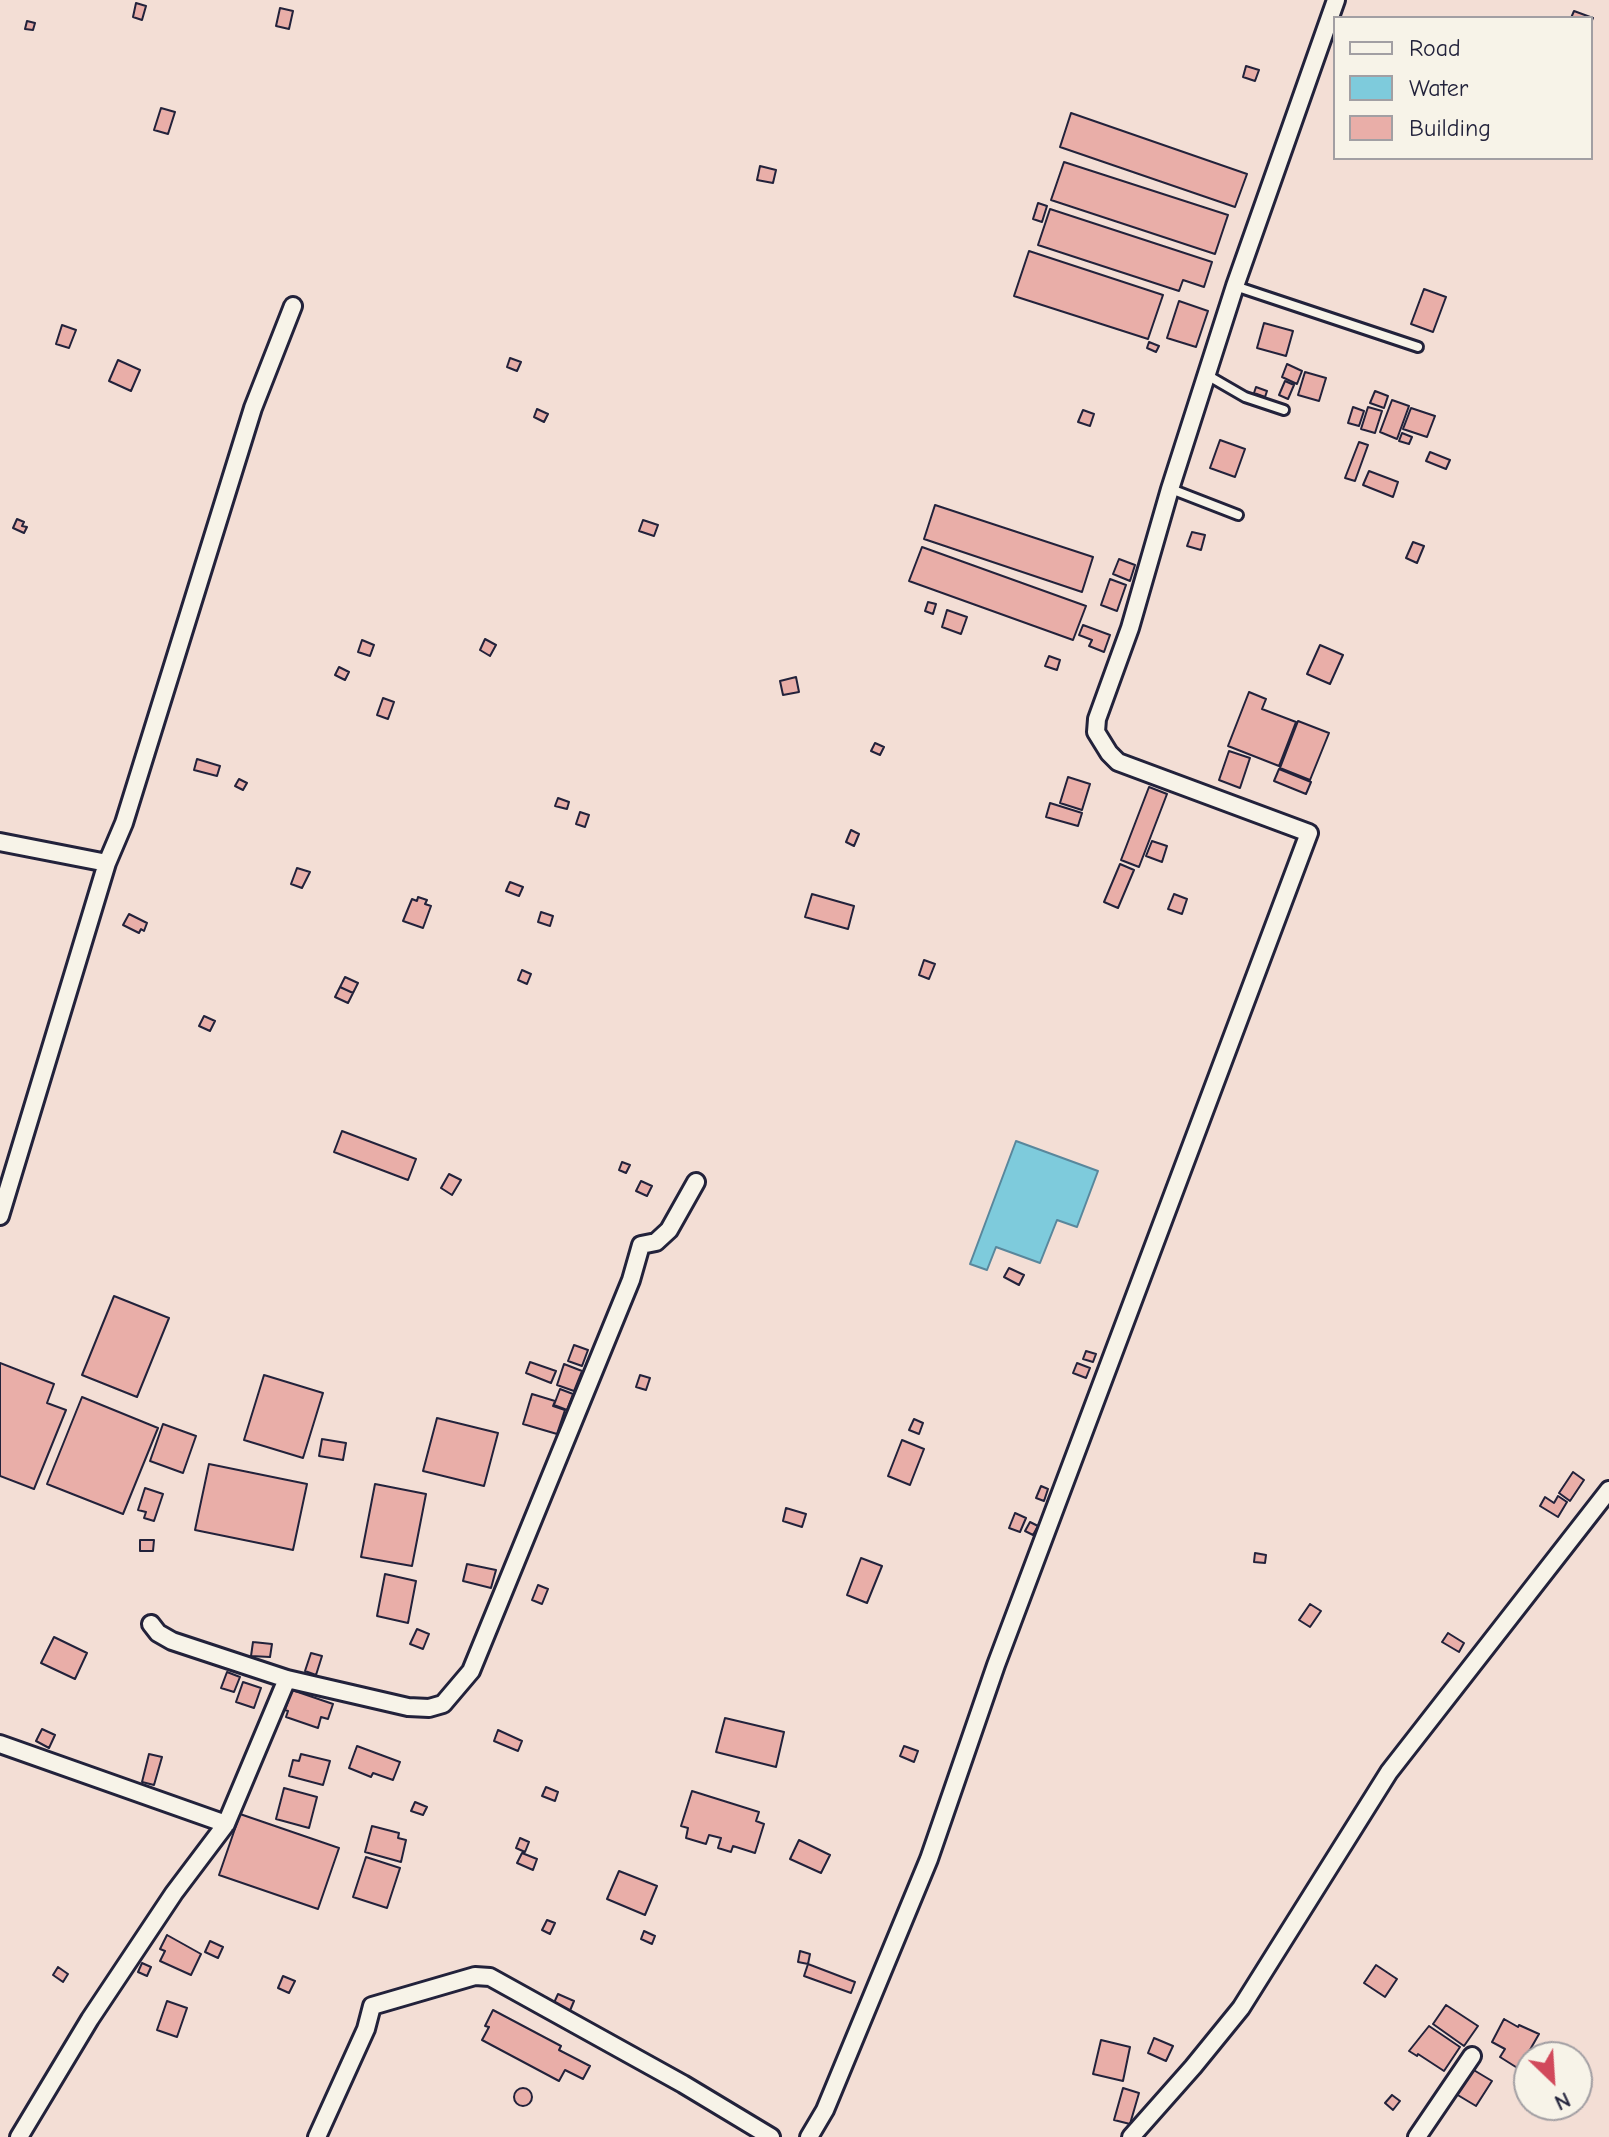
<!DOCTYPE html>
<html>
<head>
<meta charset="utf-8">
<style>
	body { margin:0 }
	#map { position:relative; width:1609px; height:2137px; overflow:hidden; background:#f3ded5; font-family:"Comic Neue",sans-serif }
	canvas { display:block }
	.legend { position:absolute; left:1333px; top:16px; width:260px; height:144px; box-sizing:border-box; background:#f7f3e8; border:2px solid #a29fa3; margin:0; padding:10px 14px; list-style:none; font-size:24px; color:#22223b }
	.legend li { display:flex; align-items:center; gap:16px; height:40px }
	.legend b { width:40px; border:2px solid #a29fa3 }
	.north { position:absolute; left:1513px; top:2041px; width:80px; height:80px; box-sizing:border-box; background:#f7f3e8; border:2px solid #a29fa3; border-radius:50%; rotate:155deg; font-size:22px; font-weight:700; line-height:32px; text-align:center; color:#22223b }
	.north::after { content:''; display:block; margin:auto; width:28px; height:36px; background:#d1495b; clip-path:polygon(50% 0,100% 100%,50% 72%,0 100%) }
</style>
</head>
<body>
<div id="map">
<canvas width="1609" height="2137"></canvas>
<ul class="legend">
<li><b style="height:10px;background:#f7f3e8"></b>Road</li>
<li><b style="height:22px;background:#7ecbdc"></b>Water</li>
<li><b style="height:22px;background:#e9aea8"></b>Building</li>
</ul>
<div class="north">N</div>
</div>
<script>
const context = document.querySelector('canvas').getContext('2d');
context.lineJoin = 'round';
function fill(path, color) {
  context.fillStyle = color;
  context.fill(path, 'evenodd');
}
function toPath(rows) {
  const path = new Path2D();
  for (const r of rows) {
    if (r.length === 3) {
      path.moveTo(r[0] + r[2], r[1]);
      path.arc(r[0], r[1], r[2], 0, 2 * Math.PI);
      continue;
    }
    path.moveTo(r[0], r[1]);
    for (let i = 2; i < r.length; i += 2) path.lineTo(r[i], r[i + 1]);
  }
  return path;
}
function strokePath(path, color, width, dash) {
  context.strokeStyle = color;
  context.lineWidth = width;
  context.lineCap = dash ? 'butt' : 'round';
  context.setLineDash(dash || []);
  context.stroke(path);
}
const water = toPath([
	[1016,1141,1098,1171,1077,1227,1057,1220,1040,1263,996,1247,987,1270,970,1264,1016,1141]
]);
const building = toPath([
	[136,3,146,6,142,20,133,17,136,3],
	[280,8,293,11,289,29,276,26,280,8],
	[1574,11,1593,18,1591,23,1591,18,1571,18,1574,11],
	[27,21,35,23,33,30,25,29,27,21],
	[1246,66,1259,70,1255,81,1243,77,1246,66],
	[161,108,175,112,168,134,154,130,161,108],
	[1071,113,1247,174,1235,207,1060,147,1071,113],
	[1064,162,1228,215,1215,254,1051,200,1064,162],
	[760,166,776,170,773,183,757,180,760,166],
	[1038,203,1047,206,1042,222,1033,219,1038,203],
	[1050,209,1212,262,1204,287,1183,280,1179,291,1038,245,1050,209],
	[1029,251,1163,295,1148,339,1014,296,1029,251],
	[1424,289,1446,297,1433,332,1411,324,1424,289],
	[1179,301,1208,311,1196,347,1167,338,1179,301],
	[1264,323,1293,331,1286,356,1257,348,1264,323],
	[62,325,76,330,69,348,56,344,62,325],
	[1149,342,1159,346,1156,352,1147,348,1149,342],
	[510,358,521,362,517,371,507,367,510,358],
	[118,360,140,370,131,391,109,381,118,360],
	[1287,364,1302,371,1297,384,1282,377,1287,364],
	[1305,372,1326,378,1319,401,1298,395,1305,372],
	[1285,381,1294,385,1288,399,1279,395,1285,381],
	[1256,387,1267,391,1265,397,1254,393,1256,387],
	[1375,391,1388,396,1384,408,1370,403,1375,391],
	[1392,400,1409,406,1397,439,1380,432,1392,400],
	[1353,407,1364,411,1359,426,1348,423,1353,407],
	[1368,407,1382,411,1375,433,1361,429,1368,407],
	[1411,408,1435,416,1427,437,1403,429,1411,408],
	[537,409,548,414,544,422,534,417,537,409],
	[1083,410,1094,414,1090,426,1078,422,1083,410],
	[1402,433,1412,437,1409,444,1399,441,1402,433],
	[1220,440,1245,449,1235,477,1210,468,1220,440],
	[1359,442,1368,445,1355,481,1345,478,1359,442],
	[1430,452,1450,460,1446,469,1426,461,1430,452],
	[1369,471,1398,482,1393,497,1363,485,1369,471],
	[935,505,1093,557,1082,592,924,539,935,505],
	[17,519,24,522,22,526,27,527,24,533,13,528,17,519],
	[643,520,658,525,654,536,639,531,643,520],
	[1192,532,1205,535,1201,550,1187,546,1192,532],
	[1413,542,1424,546,1417,563,1406,558,1413,542],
	[922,547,1086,606,1073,640,909,581,922,547],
	[1119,559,1135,565,1130,581,1113,574,1119,559],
	[1110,579,1126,585,1117,611,1101,605,1110,579],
	[928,602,936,604,933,614,925,611,928,602],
	[947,610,967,617,961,634,942,627,947,610],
	[1083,625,1110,635,1104,652,1089,646,1092,640,1079,635,1083,625],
	[485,639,496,645,490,656,480,650,485,639],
	[362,640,374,645,370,656,358,652,362,640],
	[1320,645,1343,655,1330,684,1307,674,1320,645],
	[1049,656,1060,660,1057,670,1045,666,1049,656],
	[339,667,349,672,345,680,335,675,339,667],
	[796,677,799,692,783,695,780,681,796,677],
	[1249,692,1266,699,1262,709,1296,722,1279,766,1228,746,1249,692],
	[383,698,394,702,388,719,377,715,383,698],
	[1298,721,1329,733,1310,780,1280,768,1298,721],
	[875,743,884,747,880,755,871,751,875,743],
	[1229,751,1250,758,1240,788,1219,780,1229,751],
	[197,759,220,766,217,776,194,770,197,759],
	[1279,769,1311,782,1306,794,1274,781,1279,769],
	[1068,777,1090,784,1082,810,1060,803,1068,777],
	[239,779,247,783,243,790,235,786,239,779],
	[1149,787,1167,794,1139,867,1121,860,1149,787],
	[558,798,569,802,567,809,555,806,558,798],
	[1050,803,1082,813,1078,826,1046,817,1050,803],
	[580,812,589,815,585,827,576,824,580,812],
	[851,830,859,834,854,846,846,842,851,830],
	[1152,841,1167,846,1162,862,1146,856,1152,841],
	[1120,864,1134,870,1118,908,1104,902,1120,864],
	[297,868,310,872,302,888,291,884,297,868],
	[510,882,523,887,519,896,506,891,510,882],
	[812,894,854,906,848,929,805,917,812,894],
	[1174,894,1187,899,1182,914,1168,909,1174,894],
	[418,897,427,900,425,904,431,906,423,928,403,921,412,899,417,901,418,897],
	[541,912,553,916,550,926,538,922,541,912],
	[129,914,147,923,144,931,141,929,139,933,123,925,129,914],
	[924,960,935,964,929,979,919,975,924,960],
	[522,970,531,974,527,984,518,980,522,970],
	[345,977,358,983,353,993,340,987,345,977],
	[340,987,353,993,348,1003,335,997,340,987],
	[204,1016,215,1021,210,1031,199,1026,204,1016],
	[342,1131,416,1159,408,1180,334,1152,342,1131],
	[622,1162,630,1165,626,1173,619,1170,622,1162],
	[449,1174,461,1180,452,1195,441,1188,449,1174],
	[641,1181,652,1186,647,1196,636,1191,641,1181],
	[1009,1268,1024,1275,1019,1285,1004,1277,1009,1268],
	[114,1296,169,1318,137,1397,82,1375,114,1296],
	[574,1345,588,1350,582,1366,568,1361,574,1345],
	[1086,1351,1096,1354,1093,1362,1083,1359,1086,1351],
	[530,1362,556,1371,551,1383,526,1373,530,1362],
	[0,1363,54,1384,47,1403,66,1410,34,1489,0,1476,0,1363],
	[1077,1363,1090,1368,1086,1378,1073,1373,1077,1363],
	[564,1364,582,1371,574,1391,557,1385,564,1364],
	[264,1375,323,1393,303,1458,244,1440,264,1375],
	[640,1375,650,1378,646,1390,636,1387,640,1375],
	[560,1389,573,1394,567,1410,554,1405,560,1389],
	[532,1394,555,1401,553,1406,565,1410,557,1434,523,1424,532,1394],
	[82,1397,158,1428,123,1514,47,1484,82,1397],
	[437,1418,498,1433,484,1486,423,1471,437,1418],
	[914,1419,923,1423,919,1434,909,1430,914,1419],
	[163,1424,196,1436,183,1473,150,1461,163,1424],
	[322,1439,346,1443,343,1460,319,1456,322,1439],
	[902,1440,924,1449,910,1485,888,1476,902,1440],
	[209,1464,307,1484,293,1550,195,1530,209,1464],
	[1573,1472,1584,1480,1570,1501,1559,1493,1573,1472],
	[375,1484,426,1494,412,1566,361,1557,375,1484],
	[1041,1486,1048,1489,1044,1501,1036,1498,1041,1486],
	[145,1488,163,1494,154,1521,144,1518,146,1512,138,1510,145,1488],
	[1558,1496,1567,1502,1558,1517,1540,1506,1545,1497,1554,1503,1558,1496],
	[786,1508,806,1514,802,1527,783,1521,786,1508],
	[1015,1513,1026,1518,1020,1532,1009,1528,1015,1513],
	[1030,1522,1038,1526,1033,1535,1025,1531,1030,1522],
	[140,1540,154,1540,153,1551,140,1551,140,1540],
	[1255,1553,1266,1555,1265,1563,1254,1562,1255,1553],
	[861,1558,882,1566,867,1603,847,1595,861,1558],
	[467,1564,496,1570,491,1588,463,1581,467,1564],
	[385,1574,416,1581,408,1623,377,1616,385,1574],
	[538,1585,548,1589,542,1604,532,1600,538,1585],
	[1310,1604,1321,1611,1310,1627,1299,1620,1310,1604],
	[417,1629,429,1634,423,1649,410,1644,417,1629],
	[1448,1633,1464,1643,1459,1652,1442,1642,1448,1633],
	[54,1637,87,1653,75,1679,41,1663,54,1637],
	[253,1642,272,1644,270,1657,251,1656,253,1642],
	[311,1653,322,1656,316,1675,305,1671,311,1653],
	[227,1672,240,1677,234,1692,221,1688,227,1672],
	[243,1682,261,1688,254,1708,236,1702,243,1682],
	[292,1690,333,1704,328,1719,321,1717,318,1728,286,1717,288,1711,285,1710,292,1690],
	[725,1718,784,1732,776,1767,716,1752,725,1718],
	[42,1729,55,1735,49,1748,36,1741,42,1729],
	[498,1730,522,1741,518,1751,494,1741,498,1730],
	[357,1746,400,1762,393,1780,373,1773,371,1777,349,1768,357,1746],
	[904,1746,918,1751,914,1762,900,1756,904,1746],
	[149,1754,162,1757,154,1785,142,1782,149,1754],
	[301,1754,330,1761,323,1785,289,1776,293,1760,299,1761,301,1754],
	[546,1787,558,1792,555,1801,542,1796,546,1787],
	[284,1788,317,1797,309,1828,276,1819,284,1788],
	[692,1791,759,1812,756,1821,764,1824,755,1853,733,1846,731,1852,718,1848,721,1838,709,1835,706,1844,686,1838,688,1828,681,1826,692,1791],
	[415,1802,427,1807,423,1815,411,1811,415,1802],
	[240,1814,339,1848,318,1909,219,1875,240,1814],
	[372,1826,399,1833,398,1838,406,1840,401,1862,365,1852,372,1826],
	[520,1838,529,1842,525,1852,516,1848,520,1838],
	[799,1840,830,1855,821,1873,790,1859,799,1840],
	[522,1853,537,1859,533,1870,517,1863,522,1853],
	[366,1857,400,1868,387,1908,353,1897,366,1857],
	[619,1871,657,1886,645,1915,607,1899,619,1871],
	[547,1920,555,1923,550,1934,542,1930,547,1920],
	[644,1931,655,1936,652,1944,641,1939,644,1931],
	[167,1935,201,1954,191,1975,160,1961,165,1951,160,1949,167,1935],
	[210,1941,223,1947,218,1958,205,1952,210,1941],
	[800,1951,810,1954,808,1964,798,1962,800,1951],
	[142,1963,151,1967,147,1976,138,1972,142,1963],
	[808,1964,855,1982,851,1993,804,1976,808,1964],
	[1376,1965,1397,1979,1385,1997,1364,1983,1376,1965],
	[58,1967,68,1974,63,1982,53,1975,58,1967],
	[283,1976,295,1981,289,1993,278,1988,283,1976],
	[558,1994,574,2001,569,2013,553,2005,558,1994],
	[167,2001,187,2008,177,2037,157,2030,167,2001],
	[1446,2005,1478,2026,1464,2046,1433,2024,1446,2005],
	[493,2010,561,2046,559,2050,590,2066,583,2079,565,2070,559,2081,482,2040,489,2027,485,2026,493,2010],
	[1504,2019,1518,2027,1519,2025,1539,2034,1519,2069,1500,2057,1505,2049,1492,2042,1504,2019],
	[1429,2026,1460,2047,1444,2071,1418,2054,1417,2056,1409,2051,1429,2026],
	[1154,2038,1173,2046,1166,2061,1148,2053,1154,2038],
	[1101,2040,1130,2047,1123,2081,1093,2074,1101,2040],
	[1472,2069,1492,2081,1476,2106,1456,2094,1472,2069],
	[523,2097,9],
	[1123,2088,1139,2093,1130,2124,1114,2120,1123,2088],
	[1392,2095,1400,2101,1393,2110,1385,2103,1392,2095]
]);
const service = toPath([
	[1235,286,1418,347],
	[1207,375,1245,397,1284,410],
	[1171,489,1238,515]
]);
const minor = toPath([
	[0,842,107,863],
	[0,1216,107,863,124,823,253,408,293,306],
	[151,1624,158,1633,172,1641,287,1679,408,1707,429,1708,443,1704,471,1671,631,1280,641,1245,656,1242,669,1230,696,1182],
	[0,1744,226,1824],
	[19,2137,90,2019,174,1893,226,1824,287,1679],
	[317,2137,366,2029,372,2006,475,1976,490,1977,683,2084,771,2137],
	[809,2137,825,2110,929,1859,996,1665,1309,833,1118,762,1109,753,1096,732,1097,719,1130,628,1170,489,1235,286,1336,0],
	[1131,2137,1193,2067,1241,2008,1389,1772,1609,1490],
	[1417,2137,1472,2056]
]);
fill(water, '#7ecbdc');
strokePath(water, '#59879c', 2);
fill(building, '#e9aea8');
strokePath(building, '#22223b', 2);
strokePath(service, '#22223b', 14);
strokePath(minor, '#22223b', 22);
strokePath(service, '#f7f3e8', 8);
strokePath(minor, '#f7f3e8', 16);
</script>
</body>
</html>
